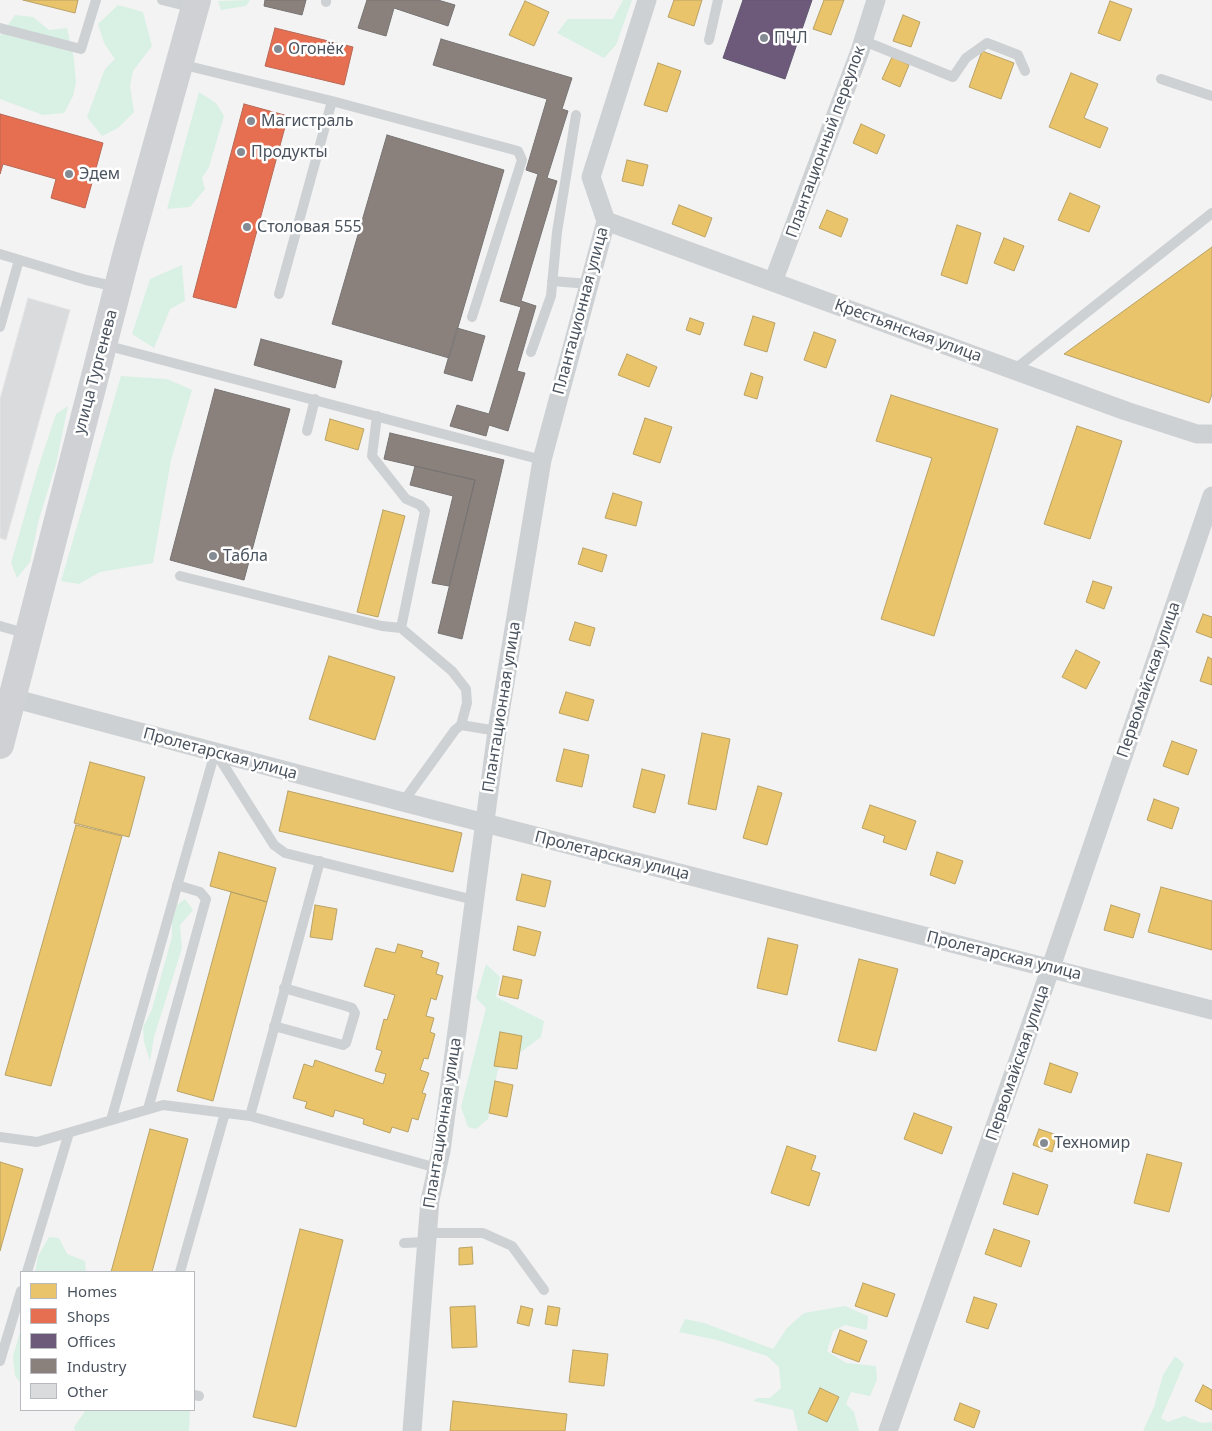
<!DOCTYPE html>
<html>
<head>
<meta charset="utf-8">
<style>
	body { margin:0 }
	#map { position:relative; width:1212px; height:1431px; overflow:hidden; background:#f3f3f3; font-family:"Noto Sans",sans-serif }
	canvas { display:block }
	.legend { position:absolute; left:20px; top:1271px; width:175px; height:140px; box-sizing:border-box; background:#fff; border:1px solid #b7babf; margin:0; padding:6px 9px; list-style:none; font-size:15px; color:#4a535e }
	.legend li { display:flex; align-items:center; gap:10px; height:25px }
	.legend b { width:25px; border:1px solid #b7babf }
</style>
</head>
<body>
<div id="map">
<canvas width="1212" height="1431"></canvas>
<ul class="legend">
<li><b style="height:14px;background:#e9c46a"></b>Homes</li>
<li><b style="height:14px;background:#e76f51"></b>Shops</li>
<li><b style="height:14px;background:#6d597a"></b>Offices</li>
<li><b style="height:14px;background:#8a817c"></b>Industry</li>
<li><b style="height:14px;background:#dadbdd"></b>Other</li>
</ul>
</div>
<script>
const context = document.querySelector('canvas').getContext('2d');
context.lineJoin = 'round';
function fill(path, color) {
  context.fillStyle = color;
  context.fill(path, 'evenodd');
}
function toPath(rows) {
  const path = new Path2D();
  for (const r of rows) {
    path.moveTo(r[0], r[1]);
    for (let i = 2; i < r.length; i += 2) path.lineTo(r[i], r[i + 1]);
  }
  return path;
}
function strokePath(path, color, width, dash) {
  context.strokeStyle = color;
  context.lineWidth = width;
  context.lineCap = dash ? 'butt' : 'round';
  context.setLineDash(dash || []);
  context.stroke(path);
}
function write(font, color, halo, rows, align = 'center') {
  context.font = font + ' "Noto Sans",sans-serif';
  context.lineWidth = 5;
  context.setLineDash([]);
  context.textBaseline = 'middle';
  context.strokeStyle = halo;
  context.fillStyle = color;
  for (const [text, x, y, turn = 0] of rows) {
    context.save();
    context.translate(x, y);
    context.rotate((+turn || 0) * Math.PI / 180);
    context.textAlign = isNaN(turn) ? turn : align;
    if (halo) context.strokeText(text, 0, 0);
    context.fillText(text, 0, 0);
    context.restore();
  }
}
const green = toPath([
	[250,0,246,6,221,10,218,1],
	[623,0,632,0,616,45,604,58,557,33,568,19,613,19],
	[118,5,143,12,152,46,133,71,130,86,134,112,118,128,102,136,87,117,105,69,115,59,104,43,98,24],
	[15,15,33,17,49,30,67,28,74,59,76,82,73,96,64,113,43,115,0,99,0,36],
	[199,92,216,103,224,116,209,167,202,178,205,189,190,207,167,209],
	[182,265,185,301,170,309,154,348,132,334,150,279],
	[121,376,167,379,192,390,171,460,153,563,100,572,79,584,61,581],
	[68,406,56,464,39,519,30,562,17,578,11,563,39,465,56,414],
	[185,899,193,910,180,925,182,948,154,1037,150,1061,144,1042,143,1028,152,1009,172,937,172,922,177,905],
	[486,964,500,977,496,997,544,1021,541,1037,498,1069,488,1119,476,1129,468,1127,461,1107,486,1008,476,998],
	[49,1237,59,1238,67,1254,85,1261,86,1272,35,1272,38,1256],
	[845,1306,868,1316,867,1330,845,1325,833,1331,827,1351,846,1363,876,1366,877,1380,870,1396,851,1392,846,1404,854,1412,859,1431,798,1431,793,1410,753,1401,757,1398,770,1398,781,1388,779,1367,767,1356,717,1340,679,1332,685,1319,704,1323,773,1349,787,1328,804,1313],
	[21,1329,21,1383,15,1376,13,1356],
	[1175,1356,1184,1364,1161,1418,1168,1422,1184,1416,1202,1423,1212,1422,1212,1431,1143,1431,1154,1407,1163,1375],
	[86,1410,190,1410,189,1431,75,1431,74,1427]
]);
const homes = toPath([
	[23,0,78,0,75,13,23,0],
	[674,0,702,0,694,26,668,17,674,0],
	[824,0,844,0,831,35,813,29,824,0],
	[525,1,549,12,534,46,509,35,525,1],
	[1110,1,1132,9,1120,41,1098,33,1110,1],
	[903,15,920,22,911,47,893,41,903,15],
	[982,51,1014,63,1001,99,969,87,982,51],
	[892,57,909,65,900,87,882,79,892,57],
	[658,63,681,71,667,112,644,105,658,63],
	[1071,73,1098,84,1084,118,1108,128,1100,148,1049,127,1071,73],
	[861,124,885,135,877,154,853,143,861,124],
	[627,160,648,165,643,186,622,181,627,160],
	[1070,193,1100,206,1089,232,1058,220,1070,193],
	[679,205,712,218,705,237,672,224,679,205],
	[827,210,848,219,841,237,819,228,827,210],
	[957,225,981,233,967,284,941,275,957,225],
	[1004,238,1024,246,1014,271,994,263,1004,238],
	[1212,247,1212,394,1209,403,1064,354,1212,247],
	[753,316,775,323,767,352,744,345,753,316],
	[690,318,704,323,700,335,686,330,690,318],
	[814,332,836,340,826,368,804,360,814,332],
	[627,354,657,367,649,387,618,375,627,354],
	[751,373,763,377,757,399,744,395,751,373],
	[891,395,998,429,934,636,881,619,932,458,876,441,891,395],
	[645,418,672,427,660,463,633,454,645,418],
	[330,419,364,429,358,450,325,440,330,419],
	[1077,426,1122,441,1090,539,1044,524,1077,426],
	[613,493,642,502,636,526,605,518,613,493],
	[383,510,405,516,378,617,357,612,383,510],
	[583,548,607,555,602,572,578,564,583,548],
	[1093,581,1112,587,1104,609,1086,602,1093,581],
	[1203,614,1212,617,1212,638,1196,632,1203,614],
	[575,622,595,628,590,646,569,640,575,622],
	[1076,650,1100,662,1086,689,1062,677,1076,650],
	[329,656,395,677,375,740,309,719,329,656],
	[1208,657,1212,659,1212,685,1200,681,1208,657],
	[566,692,594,700,588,721,559,713,566,692],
	[702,733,730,739,716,810,688,804,702,733],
	[1172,741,1197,750,1188,775,1163,766,1172,741],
	[564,749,589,755,582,787,556,781,564,749],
	[90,762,145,777,129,837,74,823,90,762],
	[642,769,665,775,655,813,633,807,642,769],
	[758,786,782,793,767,845,743,838,758,786],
	[288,791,462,833,453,872,279,831,288,791],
	[1154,799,1179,808,1172,829,1147,820,1154,799],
	[870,805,916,821,906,850,883,842,885,836,862,828,870,805],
	[76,825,122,836,51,1086,5,1075,76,825],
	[219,852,276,868,267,902,210,886,219,852],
	[937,852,963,861,955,884,930,875,937,852],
	[522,874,551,881,545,907,516,900,522,874],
	[1161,887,1212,901,1212,950,1148,932,1161,887],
	[231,892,267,902,213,1101,177,1091,231,892],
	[315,905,337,909,332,940,310,937,315,905],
	[1111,905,1140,914,1133,938,1104,930,1111,905],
	[518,926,541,932,535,956,513,950,518,926],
	[768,938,798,945,787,995,757,988,768,938],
	[398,944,423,951,421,957,439,963,436,974,443,976,436,1000,431,998,426,1016,434,1018,430,1032,435,1034,428,1059,424,1058,420,1070,429,1073,422,1093,426,1094,418,1120,412,1118,408,1132,392,1127,390,1133,363,1124,364,1119,335,1110,333,1117,305,1108,307,1102,293,1098,304,1064,313,1067,315,1060,383,1084,386,1074,375,1071,382,1051,376,1049,384,1019,387,1020,395,995,364,986,376,948,395,953,398,944],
	[859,959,898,969,876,1051,838,1041,859,959],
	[503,976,522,980,518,999,499,995,503,976],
	[500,1032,522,1036,517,1069,494,1066,500,1032],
	[1050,1063,1078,1073,1071,1093,1044,1084,1050,1063],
	[495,1081,513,1085,507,1117,489,1113,495,1081],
	[914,1113,952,1127,942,1154,904,1139,914,1113],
	[150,1129,188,1139,152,1272,111,1272,150,1129],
	[1039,1129,1057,1135,1052,1152,1033,1145,1039,1129],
	[787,1146,816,1156,811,1170,820,1173,809,1206,771,1193,787,1146],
	[1147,1154,1182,1163,1169,1212,1134,1203,1147,1154],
	[0,1162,23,1169,0,1251,0,1162],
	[1013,1173,1048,1185,1038,1215,1003,1204,1013,1173],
	[300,1229,343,1240,296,1427,253,1417,300,1229],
	[994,1229,1030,1241,1021,1267,985,1254,994,1229],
	[472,1247,473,1264,459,1265,459,1248,472,1247],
	[863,1283,895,1294,887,1317,855,1306,863,1283],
	[974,1297,997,1304,988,1329,966,1322,974,1297],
	[475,1306,477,1347,452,1348,450,1307,475,1306],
	[521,1306,533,1309,529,1326,517,1323,521,1306],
	[548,1306,560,1308,557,1326,545,1324,548,1306],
	[840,1330,867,1341,859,1362,832,1352,840,1330],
	[573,1350,608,1354,604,1386,569,1382,573,1350],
	[1203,1385,1212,1390,1212,1410,1195,1401,1203,1385],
	[820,1388,839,1397,827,1422,808,1413,820,1388],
	[453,1401,567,1414,565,1431,450,1431,453,1401],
	[960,1403,980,1411,974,1428,954,1420,960,1403]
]);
const shops = toPath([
	[275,28,353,47,344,85,265,66,275,28],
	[244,104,288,116,236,308,193,297,244,104],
	[0,114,103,143,85,208,51,198,56,179,3,164,0,174,0,114]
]);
const offices = toPath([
	[743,0,812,0,785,79,723,58,743,0]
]);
const industry = toPath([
	[265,0,306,0,302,15,264,6,265,0],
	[367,0,438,0,455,5,448,26,394,8,386,36,358,28,367,0],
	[441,39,572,78,562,109,568,111,547,178,557,181,521,301,536,306,517,371,525,373,508,431,489,425,486,436,450,426,457,405,489,414,521,307,500,301,538,174,526,170,547,99,433,65,441,39],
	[387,135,504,170,449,358,332,324,387,135],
	[457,328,485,336,472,381,444,373,457,328],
	[261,339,342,361,335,388,254,365,261,339],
	[215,389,290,409,244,580,170,560,215,389],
	[390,433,504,460,462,639,438,633,475,480,384,459,390,433],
	[415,466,475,480,449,586,432,583,453,496,410,485,415,466]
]);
const building = toPath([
	[28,298,70,310,6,540,0,538,0,399,28,298]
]);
const service = toPath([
	[162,0,194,8],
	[326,2,326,0],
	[0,28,81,49,96,0],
	[709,40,718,0],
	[864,41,953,77,966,58,987,43,1018,55,1025,71],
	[180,64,332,101,279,294],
	[1161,79,1212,96],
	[332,101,518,151,522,160,472,317],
	[0,254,86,280,117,287],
	[552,281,589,284],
	[0,327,19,260],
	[105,345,542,460],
	[531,352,551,296,557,232,576,115],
	[1014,370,1212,213],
	[377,416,372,456,406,499,420,505,425,511,401,628,452,671,466,689,467,703,461,725,455,730,403,802],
	[307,431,315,399],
	[180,576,382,626,401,628],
	[0,626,28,634],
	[461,725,497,731],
	[216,753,274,845,285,853,474,900],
	[274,1026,343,1045,346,1043,355,1013,352,1008,346,1006,284,988],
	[148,1109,206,899,200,892,177,885],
	[250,1116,320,861],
	[111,1120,215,752],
	[0,1137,37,1142,163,1105,250,1116,437,1168],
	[427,1233,483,1233,512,1246,544,1290],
	[404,1243,426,1242],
	[27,1272,69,1133],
	[180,1272,225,1113],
	[0,1361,21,1291],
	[194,1395,199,1396]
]);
const minor = toPath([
	[606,221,1126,411,1197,434,1212,434],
	[773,282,860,51,876,0],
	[12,698,403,802,1212,1010],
	[412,1431,430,1200,441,1151,497,731,542,460,606,221,591,177,647,0],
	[888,1431,1051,967,1212,496]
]);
const secondary = toPath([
	[0,745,127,252,197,0]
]);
const markers = [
	[764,38,5,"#858b92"],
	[278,49,5,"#858b92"],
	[251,121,5,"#858b92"],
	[241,152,5,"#858b92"],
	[69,174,5,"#858b92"],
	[247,227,5,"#858b92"],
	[213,556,5,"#858b92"],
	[1044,1143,5,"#858b92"]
];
const poiNames = [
	["ПЧЛ",774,38],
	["Огонёк",288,49],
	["Магистраль",261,121],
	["Продукты",251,152],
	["Эдем",79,174],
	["Столовая 555",257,227],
	["Табла",223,556],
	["Техномир",1054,1143]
];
const streetNames = [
	["Плантационный переулок",826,142,-70],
	["Плантационная улица",581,311,-75],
	["Крестьянская улица",908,331,20],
	["улица Тургенева",96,372,-75],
	["Первомайская улица",1149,680,-71],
	["Плантационная улица",502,707,-81],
	["Пролетарская улица",220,754,15],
	["Пролетарская улица",612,856,14],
	["Пролетарская улица",1004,956,14],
	["Первомайская улица",1018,1063,-71],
	["Плантационная улица",443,1123,-81]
];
fill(green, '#d9f0e4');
fill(homes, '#e9c46a');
strokePath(homes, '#b9a266', 1);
fill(shops, '#e76f51');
strokePath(shops, '#b86755', 1);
fill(offices, '#6d597a');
strokePath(offices, '#625772', 1);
fill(industry, '#8a817c');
strokePath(industry, '#777373', 1);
fill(building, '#dadbdd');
strokePath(building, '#e4e4e5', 1);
strokePath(service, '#ced1d3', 10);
strokePath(minor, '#ced1d3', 19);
strokePath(secondary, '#cfd1d4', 28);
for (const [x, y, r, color] of markers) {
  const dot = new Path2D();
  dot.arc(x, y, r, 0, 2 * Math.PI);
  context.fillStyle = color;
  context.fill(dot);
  strokePath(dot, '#fff', 2);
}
write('16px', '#4a535e', '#fff', poiNames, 'left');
write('16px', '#4a535e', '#fff', streetNames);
</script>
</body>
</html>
